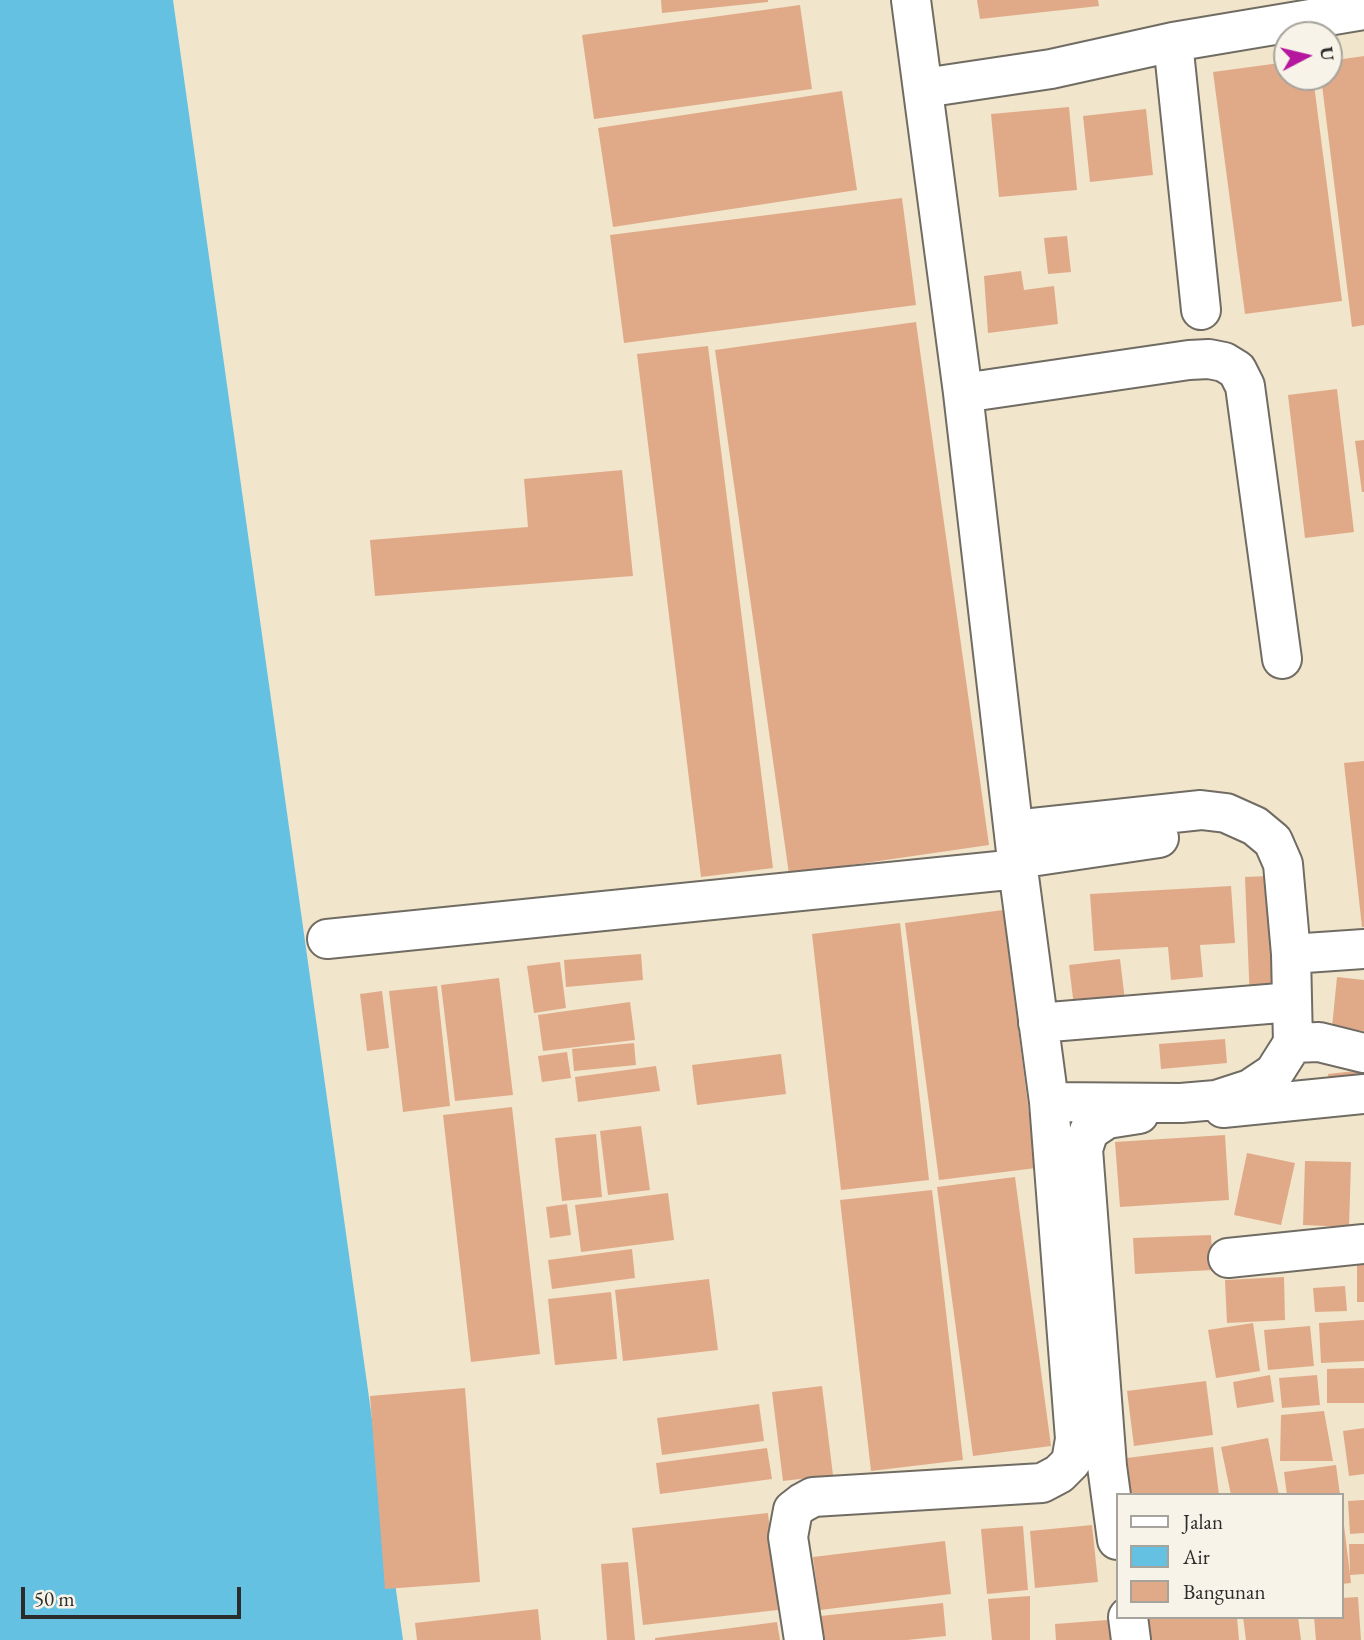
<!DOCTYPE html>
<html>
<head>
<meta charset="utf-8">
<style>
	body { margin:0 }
	#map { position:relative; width:1364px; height:1640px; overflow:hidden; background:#f1e5cb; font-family:"EB Garamond",serif }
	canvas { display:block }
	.legend { position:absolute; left:1116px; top:1493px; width:228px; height:126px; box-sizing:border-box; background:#f7f3e8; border:2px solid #a5a39c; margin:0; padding:9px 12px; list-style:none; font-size:21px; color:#2b2b2b }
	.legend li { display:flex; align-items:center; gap:14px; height:35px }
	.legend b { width:35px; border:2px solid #a5a39c }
	.north { position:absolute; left:1273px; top:21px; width:70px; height:70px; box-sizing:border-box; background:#f7f3e8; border:2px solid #a5a39c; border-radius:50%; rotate:83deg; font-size:19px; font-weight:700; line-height:28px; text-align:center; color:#2b2b2b }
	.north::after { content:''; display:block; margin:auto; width:24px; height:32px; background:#b5179e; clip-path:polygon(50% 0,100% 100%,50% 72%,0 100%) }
	.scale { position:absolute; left:21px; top:1587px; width:220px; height:32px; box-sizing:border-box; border:4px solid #2b2b2b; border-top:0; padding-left:9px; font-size:21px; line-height:24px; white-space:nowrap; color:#2b2b2b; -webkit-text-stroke:5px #f7f3e8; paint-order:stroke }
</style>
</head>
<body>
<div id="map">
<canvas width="1364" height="1640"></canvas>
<ul class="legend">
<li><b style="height:9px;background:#fff"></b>Jalan</li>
<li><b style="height:19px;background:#64c1e2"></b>Air</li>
<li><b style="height:19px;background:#e0aa89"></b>Bangunan</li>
</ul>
<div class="north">U</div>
<div class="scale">50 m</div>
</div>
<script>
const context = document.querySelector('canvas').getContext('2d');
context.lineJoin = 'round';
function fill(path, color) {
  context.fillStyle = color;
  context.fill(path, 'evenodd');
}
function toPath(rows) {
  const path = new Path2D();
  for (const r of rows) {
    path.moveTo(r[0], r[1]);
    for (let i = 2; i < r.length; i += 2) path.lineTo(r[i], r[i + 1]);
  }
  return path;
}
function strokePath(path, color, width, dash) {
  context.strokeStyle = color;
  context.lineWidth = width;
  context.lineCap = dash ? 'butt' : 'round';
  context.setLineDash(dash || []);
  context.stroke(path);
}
const water = toPath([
	[0,0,173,0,403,1640,0,1640]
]);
const building = toPath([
	[661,0,768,0,768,2,662,13],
	[977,0,1098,0,1099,6,980,19],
	[800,5,812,89,594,119,582,35],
	[1364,56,1364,325,1352,327,1321,77,1329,77,1329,61],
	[1287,62,1287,77,1313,77,1342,301,1245,314,1213,72],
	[842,91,857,190,613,227,598,128],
	[1069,107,1077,190,999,197,991,114],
	[1146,109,1153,175,1090,182,1083,116],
	[902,198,916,305,624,343,610,235],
	[1067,236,1071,272,1048,274,1044,238],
	[1021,271,1024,290,1054,286,1058,324,988,333,984,276],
	[916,322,989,845,789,874,715,350],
	[708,346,773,868,701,877,637,354],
	[1337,389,1354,532,1305,538,1288,395],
	[1364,440,1364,492,1362,492,1355,441],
	[622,470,633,576,375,596,370,540,528,527,524,479],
	[1364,761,1364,927,1362,927,1344,763],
	[1269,876,1275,1002,1250,1003,1245,877],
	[1231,886,1235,943,1200,945,1203,977,1171,980,1168,947,1094,951,1090,894],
	[1003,910,1036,1168,939,1180,905,923],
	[900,923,929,1180,841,1190,812,934],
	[641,954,643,980,566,987,564,960],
	[1120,959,1126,1009,1075,1015,1069,965],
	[560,962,566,1008,534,1013,527,966],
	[1337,977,1364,980,1364,1031,1332,1027],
	[499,978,513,1095,455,1101,441,985],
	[437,986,450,1106,403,1112,389,991],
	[382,991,389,1048,367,1051,360,994],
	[630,1002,635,1040,543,1051,538,1015],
	[1225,1039,1227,1063,1161,1069,1159,1044],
	[634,1043,636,1065,574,1071,572,1049],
	[567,1052,571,1078,542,1082,538,1056],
	[781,1054,786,1094,697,1105,692,1065],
	[656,1066,660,1091,578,1102,575,1077],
	[1364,1070,1364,1082,1330,1087,1328,1074],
	[1205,1081,1206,1089,1159,1091,1159,1083],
	[512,1107,540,1354,471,1362,443,1115],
	[641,1126,650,1190,608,1195,600,1131],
	[596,1134,602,1197,562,1201,555,1138],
	[1225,1135,1229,1200,1120,1207,1115,1142],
	[1247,1153,1295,1163,1281,1225,1234,1215],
	[1305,1161,1351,1162,1349,1227,1303,1225],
	[1015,1177,1051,1446,973,1456,937,1187],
	[932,1190,963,1460,871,1471,840,1200],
	[668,1193,674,1240,581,1252,575,1205],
	[567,1204,571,1235,550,1238,546,1207],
	[1211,1235,1213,1270,1135,1274,1133,1238],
	[632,1249,635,1278,552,1289,548,1260],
	[1357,1256,1364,1256,1364,1302,1357,1302],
	[1284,1277,1285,1320,1227,1323,1225,1280],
	[709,1279,718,1350,623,1361,615,1290],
	[1345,1286,1347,1311,1315,1312,1313,1288],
	[611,1292,617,1359,555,1365,548,1299],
	[1364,1320,1364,1361,1321,1363,1319,1323],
	[1253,1323,1260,1371,1216,1378,1208,1330],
	[1310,1326,1314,1366,1268,1370,1264,1330],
	[1364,1368,1364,1403,1327,1403,1327,1369],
	[1270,1375,1274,1402,1237,1408,1233,1382],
	[1317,1375,1320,1405,1282,1408,1279,1378],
	[1206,1381,1213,1435,1134,1446,1127,1391],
	[822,1386,833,1475,783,1481,772,1392],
	[465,1388,480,1582,385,1589,370,1396],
	[759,1404,764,1441,662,1455,657,1418],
	[1324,1411,1333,1461,1280,1461,1281,1415],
	[1364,1428,1364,1474,1349,1476,1343,1431],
	[1268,1438,1279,1495,1231,1495,1221,1447],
	[1213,1447,1219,1495,1131,1495,1127,1458],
	[767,1448,772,1479,660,1494,656,1463],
	[1336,1465,1340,1495,1287,1495,1284,1472],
	[1364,1500,1364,1533,1350,1534,1348,1501],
	[768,1513,778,1610,643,1625,632,1528],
	[1343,1517,1351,1583,1341,1584,1341,1518],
	[1092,1525,1098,1582,1035,1588,1030,1531],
	[1023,1526,1028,1590,987,1594,981,1529],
	[945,1541,951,1594,820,1610,813,1557],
	[1349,1544,1364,1544,1364,1574,1350,1575],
	[628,1562,635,1640,607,1640,601,1564],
	[1030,1596,1030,1640,992,1640,988,1599],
	[1358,1597,1361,1640,1316,1640,1314,1617,1341,1617,1341,1598],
	[943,1603,946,1636,907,1640,813,1640,811,1617],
	[538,1609,541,1640,417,1640,415,1623],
	[1142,1617,1237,1617,1239,1640,1145,1640],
	[1243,1617,1298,1617,1301,1640,1246,1640],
	[1121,1619,1123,1640,1056,1640,1055,1624],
	[777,1622,780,1640,655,1640,655,1638]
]);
const minor = toPath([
	[911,0,963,393],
	[924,88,1051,69,1173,42],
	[1201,310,1173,42,1364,10],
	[1014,830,1201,810,1226,813,1255,826,1273,841,1283,864,1291,954,1293,1043],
	[1017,859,1159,838],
	[1018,869,1049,1102],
	[327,939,1018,869,963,393,1189,360,1209,359,1224,362,1237,370,1245,386,1282,659],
	[1291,954,1364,949],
	[1038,1023,1292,1002],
	[1223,1108,1364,1094],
	[1228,1258,1364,1244],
	[1117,1540,1107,1466,1083,1149,1089,1131,1107,1119,1139,1114],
	[1128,1617,1131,1640],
	[804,1640,788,1537,793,1510,802,1503,813,1497,1042,1483,1059,1474,1071,1462,1075,1439,1049,1102,1181,1103,1216,1100,1250,1089,1274,1073,1293,1043,1319,1042,1364,1053]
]);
fill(water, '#64c1e2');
fill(building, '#e0aa89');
strokePath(minor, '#706c63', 42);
strokePath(minor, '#fff', 38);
</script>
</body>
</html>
